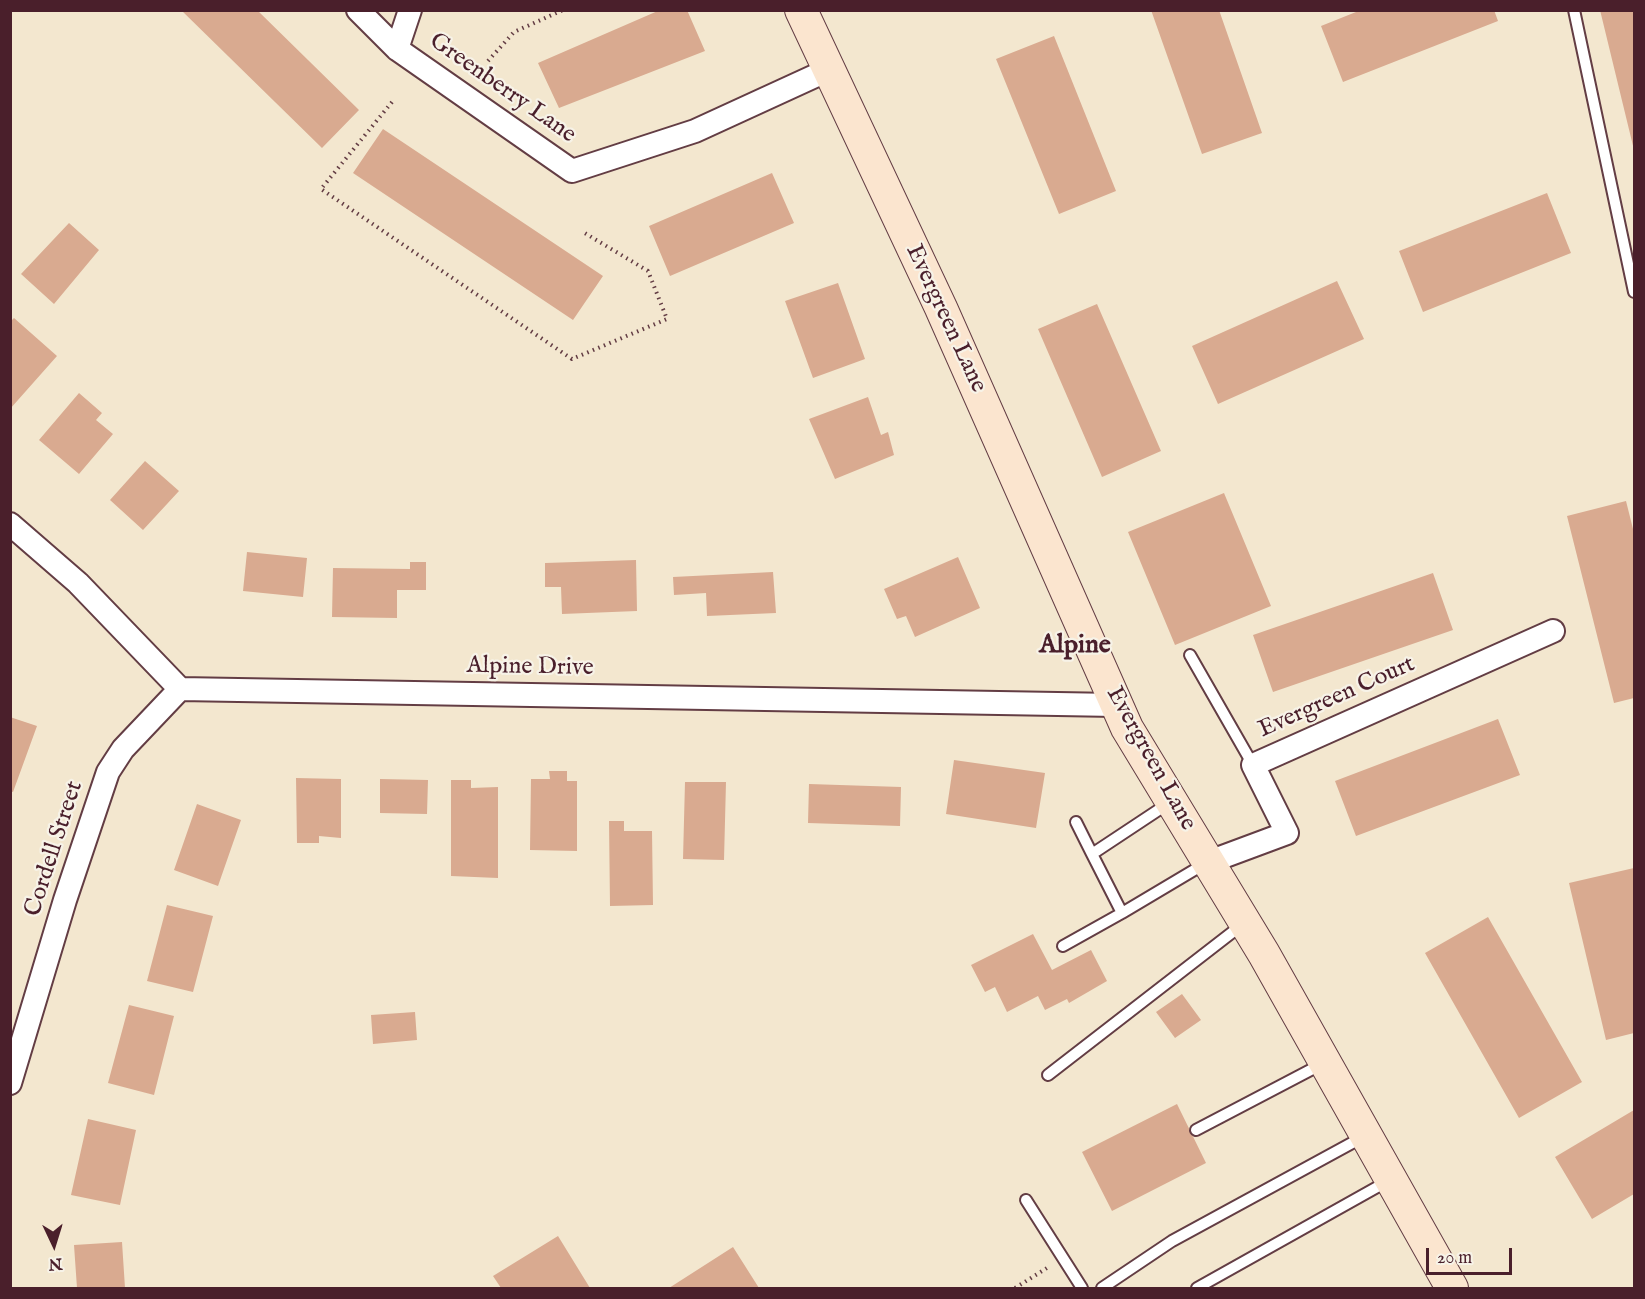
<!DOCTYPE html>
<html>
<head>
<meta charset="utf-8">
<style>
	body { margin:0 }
	#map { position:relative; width:1645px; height:1299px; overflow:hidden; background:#f3e7cf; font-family:"IM FELL English",serif }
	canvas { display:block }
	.frame { position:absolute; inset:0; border:12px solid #4a1f2b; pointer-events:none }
	.north { position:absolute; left:24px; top:1215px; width:60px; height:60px; -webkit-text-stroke:4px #f7f3e8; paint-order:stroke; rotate:176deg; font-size:16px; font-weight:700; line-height:24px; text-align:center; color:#4a1f2b }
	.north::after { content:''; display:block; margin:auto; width:21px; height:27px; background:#4a1f2b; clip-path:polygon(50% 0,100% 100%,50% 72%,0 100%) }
	.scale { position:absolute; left:1426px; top:1248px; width:86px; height:27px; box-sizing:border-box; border:3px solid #4a1f2b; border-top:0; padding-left:8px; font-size:18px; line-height:21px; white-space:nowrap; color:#4a1f2b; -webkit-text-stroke:4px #f7f3e8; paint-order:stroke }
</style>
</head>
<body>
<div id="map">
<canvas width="1645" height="1299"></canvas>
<div class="frame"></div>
<div class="north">N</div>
<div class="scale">20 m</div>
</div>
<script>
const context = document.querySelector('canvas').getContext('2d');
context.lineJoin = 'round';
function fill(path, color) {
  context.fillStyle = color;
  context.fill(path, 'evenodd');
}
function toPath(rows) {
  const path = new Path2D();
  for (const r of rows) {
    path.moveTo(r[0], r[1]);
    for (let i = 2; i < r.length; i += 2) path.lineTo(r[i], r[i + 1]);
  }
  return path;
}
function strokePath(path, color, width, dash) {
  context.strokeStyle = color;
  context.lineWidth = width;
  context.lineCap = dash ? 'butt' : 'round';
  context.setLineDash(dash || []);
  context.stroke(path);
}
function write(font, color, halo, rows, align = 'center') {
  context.font = font + ' "IM FELL English",serif';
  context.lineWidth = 4.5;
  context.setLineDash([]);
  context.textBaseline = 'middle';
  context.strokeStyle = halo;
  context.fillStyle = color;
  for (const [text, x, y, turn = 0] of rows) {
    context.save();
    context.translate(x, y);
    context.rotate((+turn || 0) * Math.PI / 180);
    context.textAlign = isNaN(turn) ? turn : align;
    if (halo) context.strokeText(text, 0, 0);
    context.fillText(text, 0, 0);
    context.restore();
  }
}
const building = toPath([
	[181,10,257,10,359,110,322,148],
	[660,10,687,10,705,51,559,108,538,63],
	[1151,10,1219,10,1262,133,1202,154],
	[1361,10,1494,10,1498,21,1343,82,1321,26],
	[1600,10,1634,10,1634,150],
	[1054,36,1116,191,1059,214,996,59],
	[383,129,603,276,573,320,353,173],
	[772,173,794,223,670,276,649,226],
	[1547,193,1571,253,1423,312,1399,251],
	[69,223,99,250,54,304,21,274],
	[1337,281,1364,339,1218,404,1192,346],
	[838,283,865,359,813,378,785,301],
	[1097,304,1161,451,1102,477,1038,329],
	[14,318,57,356,10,409,10,322],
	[79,393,102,413,96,420,113,434,79,474,39,440],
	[868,397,881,435,888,432,894,455,835,479,809,419],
	[145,461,179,491,143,530,110,500],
	[1224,493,1271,606,1175,645,1128,532],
	[1626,501,1634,533,1634,698,1614,703,1567,516],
	[247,552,307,558,303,597,243,591],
	[958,557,980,608,915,637,906,616,897,619,884,589],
	[636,560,637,611,562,614,561,587,545,587,545,563],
	[410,562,426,562,426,590,397,590,397,618,332,617,333,568,410,569],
	[773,572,776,613,707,616,706,593,674,595,673,577],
	[1433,573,1453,630,1273,692,1253,635],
	[10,717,37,726,13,792,10,791],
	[1498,719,1520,775,1356,836,1335,781],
	[954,760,1045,773,1036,828,946,814],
	[549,771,567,771,567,781,577,781,577,851,530,850,531,779,550,779],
	[296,778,341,779,341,838,319,836,319,843,297,843],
	[380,779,428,780,427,814,380,813],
	[451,780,471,780,471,788,498,787,498,878,451,876],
	[685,782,726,782,724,860,683,859],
	[809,784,901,787,900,826,808,823],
	[197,804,241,820,218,886,174,870],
	[609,821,624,821,624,831,652,831,653,905,610,906],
	[1634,868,1634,1033,1606,1040,1569,883],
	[167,905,213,916,193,992,147,981],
	[1488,917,1582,1082,1519,1118,1425,953],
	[1033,934,1052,970,1091,950,1107,981,1069,1003,1067,999,1045,1010,1038,996,1007,1012,995,987,985,992,971,965],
	[1182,994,1201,1020,1175,1038,1156,1012],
	[129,1005,174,1016,154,1095,108,1083],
	[415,1012,417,1040,373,1044,371,1015],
	[1177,1104,1206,1163,1112,1211,1082,1152],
	[1634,1110,1634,1194,1592,1219,1555,1157],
	[88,1119,136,1130,120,1205,71,1195],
	[558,1236,590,1288,501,1288,493,1276],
	[122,1242,125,1288,77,1288,74,1245],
	[733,1247,759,1288,669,1288]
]);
const path = toPath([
	[488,61,514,32,563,10],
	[392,102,321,189,572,359,667,319,648,271,583,232],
	[1015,1288,1047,1268]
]);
const lane = toPath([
	[1574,10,1634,292],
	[1190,655,1253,765],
	[1076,822,1092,854],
	[1122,913,1206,863],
	[1063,946,1122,913,1092,854,1169,803],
	[1048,1075,1243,924],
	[1196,1130,1322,1064],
	[1026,1200,1082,1288],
	[1102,1288,1172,1241,1363,1137],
	[1197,1288,1388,1181]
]);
const street = toPath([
	[358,10,397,49,572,171,695,131,828,70],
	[397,49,410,10],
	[10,524,78,583,180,689,1116,705],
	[1209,862,1287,833,1253,765,1553,631],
	[10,1083,65,900,108,772,123,749,180,689]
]);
const secondary = toPath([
	[801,10,941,308,1127,728,1264,954,1452,1288]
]);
const streetNames = [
	["Greenberry Lane",502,89,35],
	["Evergreen Lane",945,319,65],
	["Alpine Drive",530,668,1],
	["Evergreen Court",1337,698,-24],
	["Evergreen Lane",1150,759,61],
	["Cordell Street",55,849,-72]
];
const neighbourhoodNames = [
	["Alpine",1075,647]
];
fill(building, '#d9aa90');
strokePath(lane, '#633d44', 14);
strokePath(street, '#633d44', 26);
strokePath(secondary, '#633d44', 34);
strokePath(path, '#633d44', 4, [1.5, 4.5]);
strokePath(lane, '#fff', 10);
strokePath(street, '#fff', 22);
strokePath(secondary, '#fbe5cf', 32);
write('24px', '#4a1f2b', '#f7f3e8', streetNames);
write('bold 26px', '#4a1f2b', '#f7f3e8', neighbourhoodNames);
</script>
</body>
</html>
